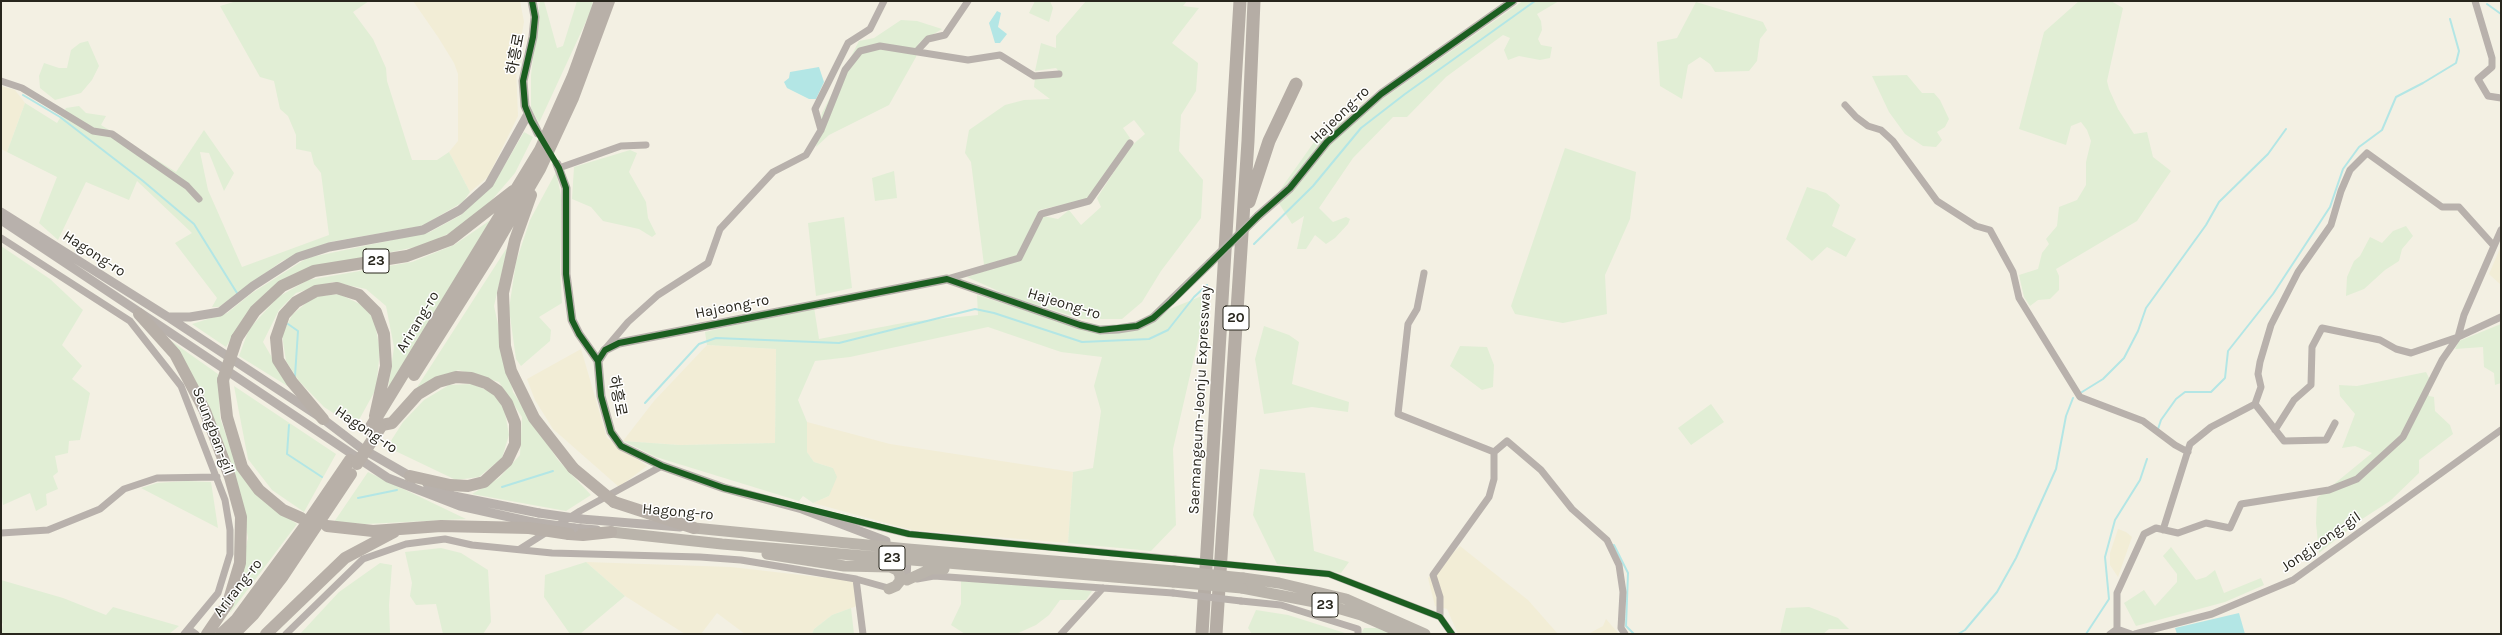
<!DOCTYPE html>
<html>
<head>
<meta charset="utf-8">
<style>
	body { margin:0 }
	#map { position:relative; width:2502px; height:635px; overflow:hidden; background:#f3f0e3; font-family:Karla,sans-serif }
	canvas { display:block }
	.frame { position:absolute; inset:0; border:2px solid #28261d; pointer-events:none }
</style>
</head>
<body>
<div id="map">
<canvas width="2502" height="635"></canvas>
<div class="frame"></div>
</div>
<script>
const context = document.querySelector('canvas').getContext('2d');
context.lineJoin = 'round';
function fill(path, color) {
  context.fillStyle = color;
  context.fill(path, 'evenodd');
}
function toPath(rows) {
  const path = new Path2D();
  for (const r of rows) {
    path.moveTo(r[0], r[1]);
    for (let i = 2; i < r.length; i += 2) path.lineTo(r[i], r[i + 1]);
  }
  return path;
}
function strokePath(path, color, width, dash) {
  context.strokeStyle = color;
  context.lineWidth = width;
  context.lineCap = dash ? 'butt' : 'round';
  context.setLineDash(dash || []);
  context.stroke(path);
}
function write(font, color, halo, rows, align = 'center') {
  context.font = font + ' Karla,"Noto Sans KR",sans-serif';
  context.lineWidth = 3;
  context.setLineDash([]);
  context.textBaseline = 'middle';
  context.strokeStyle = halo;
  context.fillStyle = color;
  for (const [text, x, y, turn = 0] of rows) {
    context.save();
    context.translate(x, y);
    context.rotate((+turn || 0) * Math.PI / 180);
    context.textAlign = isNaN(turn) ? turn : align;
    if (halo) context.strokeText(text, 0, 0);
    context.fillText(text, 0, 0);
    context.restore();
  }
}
const built = toPath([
	[413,1,520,1,524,22,516,67,518,116,488,177,470,192,449,152,458,141,458,74,454,63,438,37],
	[1,86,15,90,25,103,7,152,1,149],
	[2501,246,2501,285,2489,274],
	[707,345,776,349,775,443,680,445,623,441,654,401],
	[581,349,607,438,647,466,619,487,553,429,535,400,527,379],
	[807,422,890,444,1073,472,1068,543,912,530,813,503,829,496,833,468,814,462,807,452],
	[2118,529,2126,532,2132,537,2118,577,2110,565,2110,553],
	[1460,546,1528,600,1558,634,1458,634,1447,609,1435,606,1428,578],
	[586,562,731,567,854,581,857,606,832,615,814,629,812,634,745,634,717,613,701,634,685,634,625,596],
	[1606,619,1619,634,1588,634,1603,626]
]);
const green = toPath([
	[237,1,369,1,353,12,373,39,386,68,387,81,412,160,437,160,449,152,470,192,463,202,422,226,330,242,282,261,219,307,212,307,217,298,175,243,192,233,137,181,129,200,86,182,58,240,39,223,57,177,7,152,25,103,57,123,66,108,79,106,86,113,106,116,101,125,176,172,204,130,234,173,224,191,209,153,200,152,208,190,242,267,329,235,321,173,314,164,311,152,296,149,296,135,288,116,280,109,274,81,260,77,220,6],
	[540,1,544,1,557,48,563,46,577,1,593,1,590,13,539,123,531,108,531,75],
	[1035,1,1050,1,1053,8,1049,22,1029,13],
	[1086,1,1187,1,1183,6,1199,8,1172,43,1198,63,1196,91,1181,115,1179,151,1203,180,1201,218,1161,271,1142,302,1122,319,1082,319,1014,298,967,277,1021,259,1043,216,1058,219,1069,210,1081,225,1101,207,1097,198,1130,147,1145,134,1134,120,1123,128,1130,138,1087,199,1039,210,1018,255,984,265,971,162,965,153,969,130,1005,105,1024,100,1050,99,1034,87,1035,78,1062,75,1056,68,1035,71,1041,43,1056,48,1056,36],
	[1523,1,1559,1,1537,14,1541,21,1542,30,1538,39,1541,45,1552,47,1550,58,1540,60,1519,56,1508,60,1504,50,1510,38,1503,35,1446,77,1407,117,1393,117,1353,158,1319,208,1333,222,1346,217,1350,219,1348,224,1335,238,1326,244,1315,235,1306,249,1297,249,1304,216,1292,224,1275,197,1322,131,1365,111],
	[2079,1,2111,1,2123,8,2107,81,2109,89,2118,109,2134,134,2147,132,2153,157,2171,171,2137,221,2056,269,2059,276,2059,290,2050,299,2038,300,2030,306,2024,297,2019,275,2038,269,2042,253,2049,244,2046,239,2057,226,2059,207,2077,200,2086,185,2086,162,2091,141,2087,130,2081,122,2071,126,2066,145,2019,129,2044,32],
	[1696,2,1763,22,1767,30,1760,39,1757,61,1749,71,1715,72,1710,64,1700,57,1688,65,1682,99,1660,86,1657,42,1677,38],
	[901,20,917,21,942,29,919,43,916,57,889,105,829,135,816,147,822,113,859,41,874,38],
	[88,41,99,66,92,80,81,93,55,100,40,88,39,76,44,63,59,68,67,68,71,50,80,43],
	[1907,75,1922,93,1934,93,1940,100,1949,119,1945,127,1937,132,1942,140,1936,147,1923,146,1905,134,1889,112,1872,76],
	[524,132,533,137,515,173,491,201,456,230,425,245,305,270,246,314,226,347,192,324,227,313,252,293,307,258,430,232,461,215,493,185],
	[1565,148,1636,172,1630,219,1605,275,1607,314,1563,323,1515,314,1511,306],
	[630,150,637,153,629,172,646,202,648,218,656,234,652,237,639,229,603,221,591,207,572,199,574,167],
	[894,171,897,198,875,201,872,178],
	[556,172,562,200,560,268,562,303,539,317,551,330,550,341,521,366,516,359,509,309,516,262,530,220],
	[1807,187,1826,193,1840,205,1832,226,1856,239,1846,257,1827,247,1812,261,1786,239],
	[844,217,852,288,816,296,808,223],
	[492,219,388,390,394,347,386,306,366,289,333,282,296,293,279,310,263,342,289,387,239,356,249,329,278,297,308,280,412,262,454,245],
	[2406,226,2413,236,2402,249,2399,261,2385,270,2364,289,2346,296,2347,277,2354,261,2360,256,2370,237,2382,243,2393,231],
	[1,246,50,279,83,310,62,345,82,366,72,379,90,393,80,440,69,441,68,453,55,456,58,472,53,476,58,489,46,494,47,505,36,511,30,493,3,505,1,489],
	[508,246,494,306,513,392,558,460,591,495,566,511,472,494,499,478,520,455,522,417,499,382,458,370,416,389],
	[1209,293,1173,449,1176,525,1151,551,1068,543,1073,472,1093,468,1101,411,1094,386,1102,357,1061,352,988,327,850,357,815,361,798,400,807,422,807,452,814,462,833,468,837,477,829,496,813,503,803,496,799,501,656,457,623,441,680,445,775,443,776,349,707,345,705,332,814,307,819,339,908,322,978,315,977,295,1102,335,1143,328,1160,313],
	[339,294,362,305,374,319,380,350,376,389,355,427,324,407,299,381,286,361,282,335,292,315,313,297],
	[2501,324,2501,383,2495,385,2494,373,2484,367,2483,347,2455,349,2459,341],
	[1264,326,1289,335,1299,342,1292,384,1349,402,1348,412,1312,407,1264,414,1255,359],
	[167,338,218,374,220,418,240,474,266,503,297,524,230,613,248,538,239,490,202,392],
	[1460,346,1487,347,1494,365,1493,387,1482,390,1450,366],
	[2426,372,2429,378,2429,396,2434,397,2435,411,2450,425,2453,434,2419,460,2419,473,2390,501,2359,521,2319,553,2316,523,2317,498,2372,453,2355,446,2342,448,2355,414,2340,396,2339,385,2357,386],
	[472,384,493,393,504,407,509,435,502,458,479,477,456,480,387,447,403,422,424,400,449,385],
	[234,386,336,454,304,512,272,490,248,459],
	[1711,404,1724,422,1691,445,1678,428],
	[1260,469,1305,473,1314,551,1349,562,1341,573,1277,564,1253,515],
	[368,472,466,519,365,524,334,522],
	[186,481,211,482,218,528,141,488,157,483],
	[2171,547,2196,580,2206,577,2215,570,2224,593,2261,578,2264,585,2225,602,2136,626,2124,603,2144,590,2155,606,2177,582,2177,574,2163,556],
	[441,548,461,553,488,570,491,622,483,634,443,634,436,604,416,605,410,596,412,583,405,552],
	[586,562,625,596,580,634,570,634,544,597,545,575],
	[380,563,392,565,389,605,390,634,300,634,339,592],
	[1,580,63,598,106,615,113,607,179,626,169,634,1,634,3,624,1,622],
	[961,581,1051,586,1092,591,1086,600,1060,600,1049,615,1036,625,1016,634,965,634,951,625,961,604],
	[1809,607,1838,618,1849,629,1829,629,1823,634,1780,634,1786,608],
	[851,608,854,634,812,634,814,629,832,615],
	[1256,610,1288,615,1348,634,1252,634,1248,628],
	[1364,628,1377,628,1391,634,1361,634]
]);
const water = toPath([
	[997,11,1001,13,998,27,1007,34,1000,43,995,43,989,23],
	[819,67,824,82,816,99,809,99,787,88,784,82,789,78,790,72],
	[2239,613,2245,634,2177,634,2175,628]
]);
const stream = toPath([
	[2487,4,2501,14],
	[23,95,60,117,143,181,194,224,237,293],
	[1254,244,1313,186,1361,128,1405,94,1535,1],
	[288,324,298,331,295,376],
	[2082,392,2103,379,2124,358,2138,331,2146,308,2206,225,2219,202,2268,154,2286,129],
	[645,403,699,344,716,338,839,343,975,309,994,313,1082,342,1149,339,1168,330,1194,297,1207,285],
	[289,425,287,454,322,477],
	[2158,429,2161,420,2176,399,2185,392,2211,392,2225,378,2228,351,2273,294,2330,207,2343,169,2359,147,2382,130,2396,97,2423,83,2456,63,2459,51,2450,19],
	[502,487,553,471],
	[358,498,397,490],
	[1614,545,1628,573,1626,626,1634,634],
	[1958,634,1965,630,1997,592,2016,558,2056,469,2066,416,2073,398],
	[2086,634,2109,599,2105,557,2115,520,2140,480,2147,459]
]);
const minor = toPath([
	[2475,1,2492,58,2492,67,2478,79,2488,96,2501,98],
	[917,51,928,39,945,35,968,1],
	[1,81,22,88,93,131,112,134,187,186,199,199],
	[1845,105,1856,117,1868,126,1881,130,1893,141,1937,201,1976,226,1990,230,2013,272,2019,298,2080,397,2143,421,2175,445,2188,452],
	[821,130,815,109,848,43,870,29,884,1],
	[559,168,621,146,646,145],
	[1,238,130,321,181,386,225,500,230,530,230,554,218,593,184,634],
	[1424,273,1417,309,1408,324,1398,414,1494,452,1507,441,1541,470,1572,509,1607,540,1619,565,1623,592,1621,628,1625,634],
	[947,279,1019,258,1041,214,1089,201,1130,143],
	[606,348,628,322,658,295,708,263,720,229,773,172,806,155,821,130,845,70,860,51,880,46,968,60,1000,55,1034,76,1059,74],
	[2255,404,2261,387,2258,374,2260,362,2271,325,2298,272,2331,225,2341,191,2350,170,2367,153,2442,207,2459,207,2494,246],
	[2275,430,2294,400,2311,385,2312,347,2322,328,2380,340,2396,349,2411,353,2458,337,2501,317],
	[825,514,909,534,1175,559],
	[2163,530,2190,444,2211,427,2255,404,2284,441,2326,440,2335,423],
	[1,533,48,530,100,509,124,489,157,478,217,477],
	[520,549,580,511,662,466],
	[1244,566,1329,574,1440,617,1452,634],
	[856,579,863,634],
	[917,579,934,576,1173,593],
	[907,580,908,557],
	[1241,601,1281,605,1358,629,1358,634],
	[1440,617,1440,597,1433,575,1489,497,1494,479,1494,452],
	[189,629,196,634],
	[2117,629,2117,593,2144,534,2156,528,2178,533,2206,523,2230,528,2241,504,2329,490,2357,479,2403,437,2442,360,2458,337,2464,315,2501,230],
	[286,634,363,559,406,544,445,539,472,545,552,553,700,557,741,560,856,579,892,589],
	[1061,634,1103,588],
	[2110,634,2117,629,2131,634],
	[2135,634,2212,614,2293,580,2501,430]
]);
const tertiary = toPath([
	[532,1,535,17,533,37,523,81,525,106,538,133],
	[557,164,566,188,566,274,572,320,579,334,598,361,601,396,611,432,621,446,662,466,724,488,802,509,886,541,886,547],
	[1,212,168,317,323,419,361,448,415,479],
	[1258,216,1290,188,1327,142,1381,94,1513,1],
	[1,220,388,478,460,506,532,522],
	[168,317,190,317,220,312,253,286,298,257,329,247,423,230,460,210,489,184,528,114],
	[598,361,605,350,619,343,947,279,1080,325,1100,330,1118,329,1137,326,1153,318,1210,263],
	[427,484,454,496,539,513],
	[581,519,680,527],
	[574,528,597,530]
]);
const primary = toPath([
	[694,528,908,549,1174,571],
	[611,532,722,544,1173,582],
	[767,554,844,566,890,567,897,570,900,575,900,581,896,586,889,589],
	[1243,578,1279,583,1346,599,1425,634],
	[907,580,931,569,944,569],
	[1242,588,1320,603,1361,615,1404,634]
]);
const trunk = toPath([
	[531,195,515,240,503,293,505,346,511,371,534,418,573,468],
	[139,314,175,354,205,411,230,477,241,517,240,563,228,603,207,634],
	[237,338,255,311,282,286,314,271,407,256,450,240,513,191],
	[414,375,488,258,540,169,573,98,609,1],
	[223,380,227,417,242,467,259,490,283,510,301,518],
	[323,419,292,382,278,360,276,338,284,315,296,302,316,291,337,288,359,295,376,312,384,334,386,366,375,416],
	[382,425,392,423,418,394,438,382,456,377,471,378,486,383,498,391,507,403,515,423,515,444,507,461,484,482,468,486,450,485,410,476],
	[369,430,540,150,573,76,600,1],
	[614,502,694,528],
	[327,526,373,531,441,526,529,528],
	[569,534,583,535,611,532],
	[221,634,236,620,305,526,350,460],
	[234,634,253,615,283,576,351,474],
	[266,634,345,558,394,532]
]);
const motorway = toPath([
	[1249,202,1269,141,1296,84],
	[1202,634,1240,1],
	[1216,634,1248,141,1254,1]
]);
const minorBridge = toPath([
	[1175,559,1244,566],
	[1173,593,1241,601]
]);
const tertiaryBridge = toPath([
	[1210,263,1258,216],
	[539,513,581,519],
	[532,522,574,528]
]);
const primaryBridge = toPath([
	[1174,571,1243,578],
	[1173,582,1242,588]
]);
const trunkBridge = toPath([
	[223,380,237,338],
	[357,464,380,428],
	[573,468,614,502],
	[529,528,569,534]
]);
const cycleway = toPath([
	[532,1,535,17,533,37,523,81,525,106,531,121,559,168,566,188,566,274,572,320,579,334,598,361,601,396,611,432,621,446,662,466,724,488,909,534,1329,574,1440,617,1452,634],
	[598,361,605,350,619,343,947,279,1080,325,1100,330,1137,326,1153,318,1171,302,1258,216,1290,188,1327,142,1381,94,1513,1]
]);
const shields = [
	[376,261,26],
	[1236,318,26],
	[892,558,26],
	[1325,605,26]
];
const shieldNames = [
	["23",376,261],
	["20",1236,318],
	["23",892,558],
	["23",1325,605]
];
const streetNames = [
	["하흥로",516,54,-79],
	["Hajeong-ro",1340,115,-44],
	["Hagong-ro",94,254,33],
	["Hajeong-ro",1064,304,17],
	["Hajeong-ro",732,307,-11],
	["Arirang-ro",418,322,-59],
	["하흥로",617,396,79],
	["Saemangeum-Jeonju Expressway",1200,400,-87],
	["Hagong-ro",366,430,34],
	["Seungban-gil",213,431,69],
	["Hagong-ro",678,512,5],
	["Jongjeong-gil",2321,542,-35],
	["Arirang-ro",238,588,-52]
];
fill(built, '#f2edd6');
fill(green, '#e1eed5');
fill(water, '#b3e6e5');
strokePath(stream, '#b3e6e5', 2);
strokePath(minor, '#b8b1ac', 7);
strokePath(tertiary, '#b8b1ac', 9);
strokePath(primary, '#bab4ab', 11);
strokePath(trunk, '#b8b0a8', 12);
strokePath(motorway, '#b5ada5', 13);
strokePath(minorBridge, '#b8b1ac', 7);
strokePath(tertiaryBridge, '#b8b1ac', 9);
strokePath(primaryBridge, '#bab4ab', 11);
strokePath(trunkBridge, '#b8b0a8', 12);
strokePath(cycleway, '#1b5e20', 6);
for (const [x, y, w] of shields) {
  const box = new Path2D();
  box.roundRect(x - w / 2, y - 12, w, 24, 3);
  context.fillStyle = '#fff';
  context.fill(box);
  strokePath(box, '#28261d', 1);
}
write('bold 14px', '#28261d', null, shieldNames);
write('15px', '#28261d', '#fff', streetNames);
</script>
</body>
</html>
